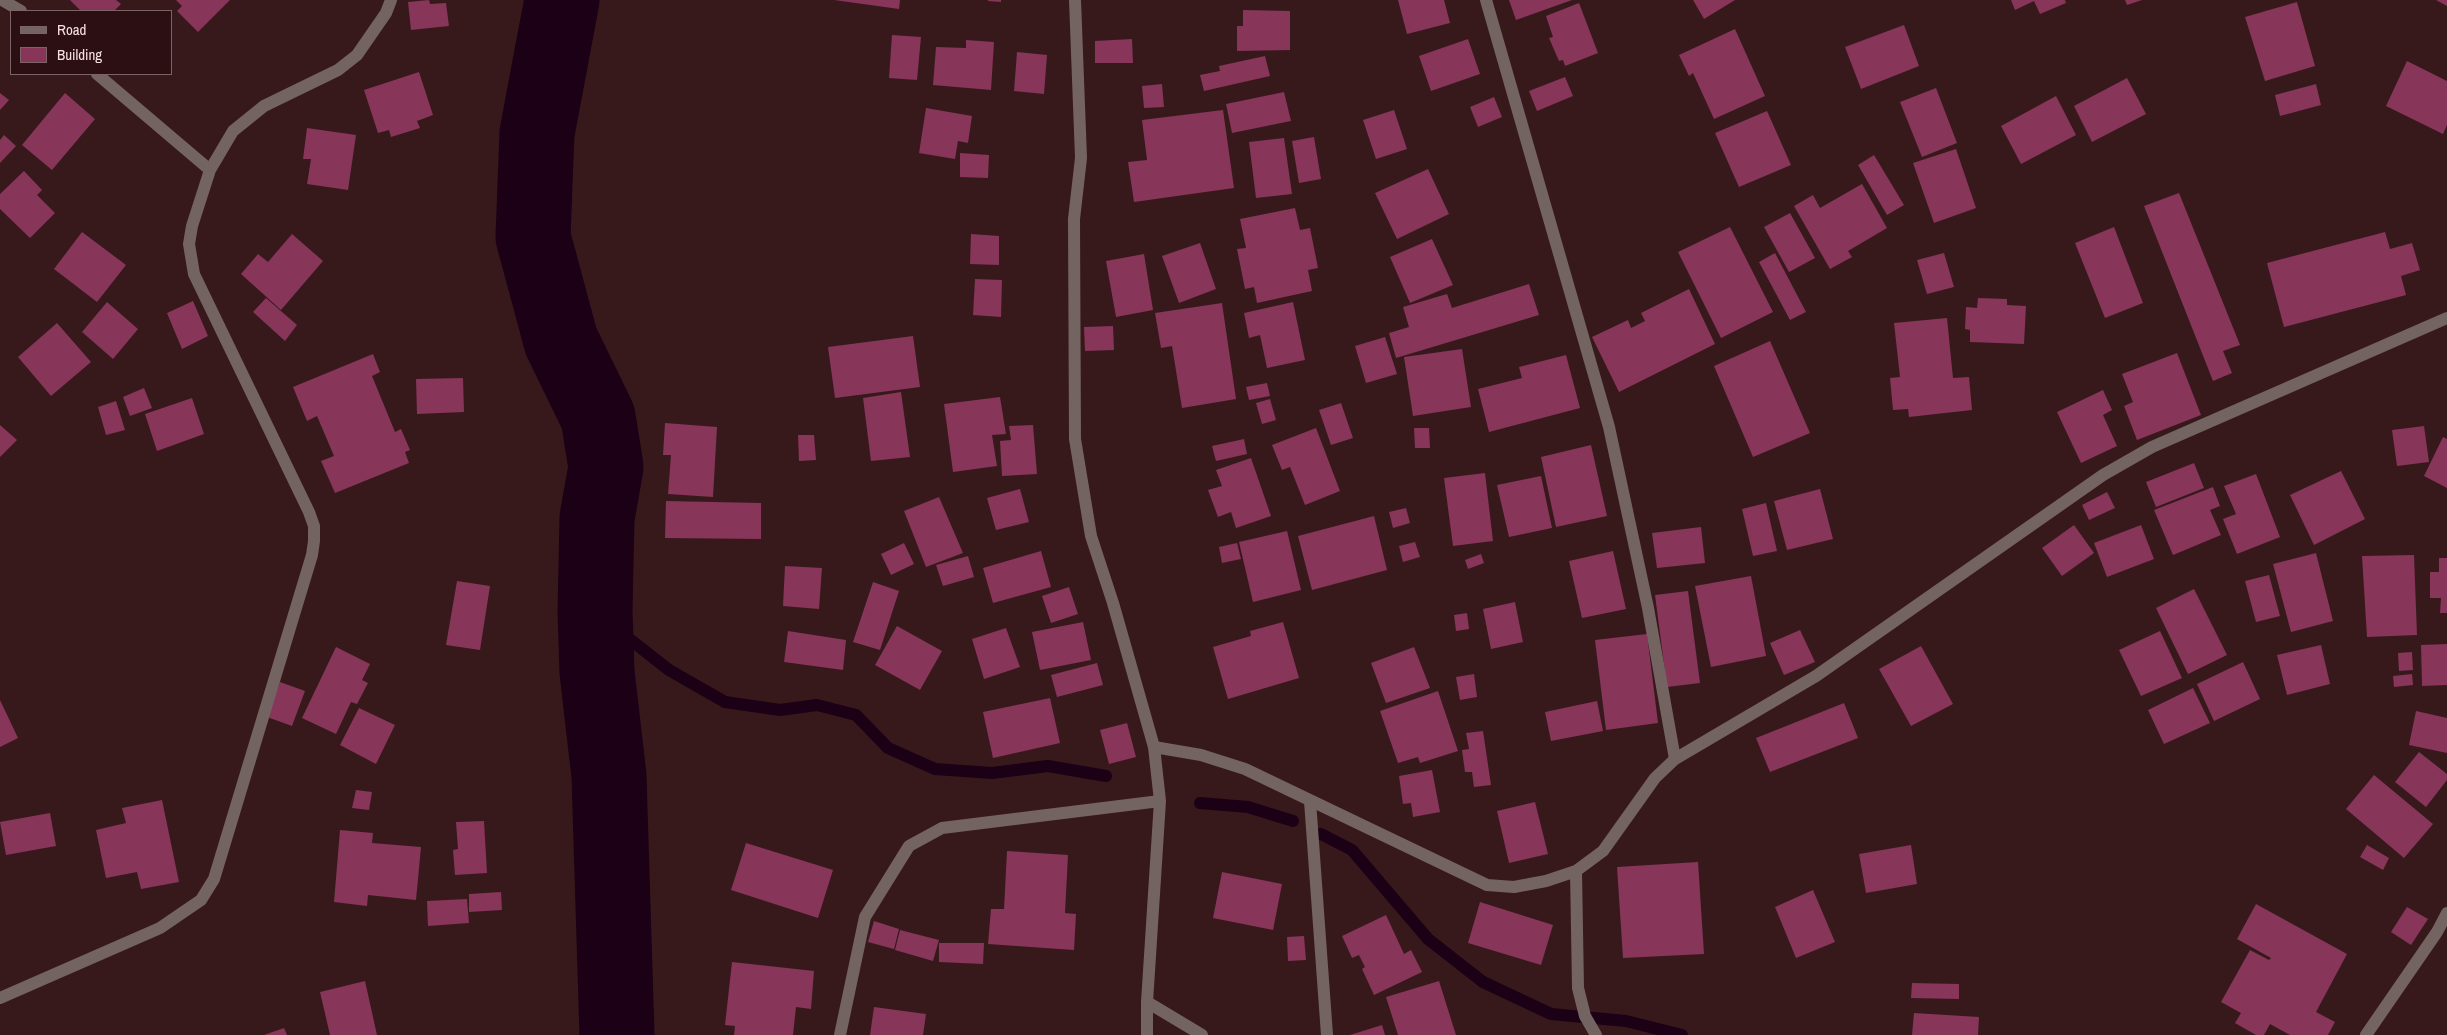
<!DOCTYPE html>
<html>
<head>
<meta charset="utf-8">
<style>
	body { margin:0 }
	#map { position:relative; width:2447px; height:1035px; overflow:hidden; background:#37191c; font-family:"Archivo Narrow",sans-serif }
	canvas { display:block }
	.legend { position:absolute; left:10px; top:10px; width:162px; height:65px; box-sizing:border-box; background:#2c0f13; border:1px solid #7d6365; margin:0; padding:6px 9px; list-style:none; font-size:15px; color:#f6e0e1 }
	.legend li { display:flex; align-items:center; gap:10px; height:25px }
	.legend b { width:25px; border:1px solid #7d6365 }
</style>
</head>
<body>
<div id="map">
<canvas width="2447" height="1035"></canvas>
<ul class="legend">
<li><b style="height:6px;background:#746461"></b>Road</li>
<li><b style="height:14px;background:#873559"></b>Building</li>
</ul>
</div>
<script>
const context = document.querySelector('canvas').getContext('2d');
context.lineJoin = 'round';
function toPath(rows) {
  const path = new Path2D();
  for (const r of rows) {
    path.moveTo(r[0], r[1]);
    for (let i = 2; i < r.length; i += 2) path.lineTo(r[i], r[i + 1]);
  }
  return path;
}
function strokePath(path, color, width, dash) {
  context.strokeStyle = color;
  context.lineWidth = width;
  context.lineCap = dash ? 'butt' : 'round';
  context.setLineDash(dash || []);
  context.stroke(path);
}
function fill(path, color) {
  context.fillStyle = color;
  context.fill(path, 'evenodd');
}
const stream = toPath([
	[595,612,669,670,725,702,780,710,817,705,856,715,888,748,935,769,992,773,1048,766,1106,776],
	[1200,803,1248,807,1293,821],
	[1321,834,1352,850,1428,939,1483,982,1551,1014,1626,1021,1682,1035]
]);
const river = toPath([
	[562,0,537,133,533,237,561,341,598,417,606,467,597,518,595,612,597,672,609,776,617,1035]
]);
const building = toPath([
	[70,0,116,0,121,4,114,11,81,11],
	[176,0,230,0,198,32,177,11,182,6],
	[429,0,430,4,446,3,449,26,411,30,408,2],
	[834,0,900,0,899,9],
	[988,0,1001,0,1001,2,988,1],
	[1398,0,1444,0,1450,23,1407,34],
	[1509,0,1572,0,1516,20],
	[1693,0,1735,0,1704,19],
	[2011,0,2065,0,2066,3,2040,14,2034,1,2015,10],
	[2125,0,2142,0,2127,5],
	[2436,0,2447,0,2447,6],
	[2297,2,2315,66,2265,81,2245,17],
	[1579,3,1598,53,1565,66,1563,60,1559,61,1549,38,1553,37,1546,16],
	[1243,10,1290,11,1290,50,1237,51,1237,26,1243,26],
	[1904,25,1919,66,1861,89,1845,47],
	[1735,29,1765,96,1714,119,1693,73,1689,76,1679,55],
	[892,35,921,37,917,80,889,78],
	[1132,39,1133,63,1095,63,1095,41],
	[1468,39,1480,74,1431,91,1419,56],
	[966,40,994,42,991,90,933,85,936,47,966,48],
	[1017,52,1047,55,1044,94,1014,91],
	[1265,56,1270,76,1204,91,1200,75,1220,71,1219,66],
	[2407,61,2447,81,2447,125,2443,134,2386,106],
	[419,72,433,115,417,121,420,128,391,137,389,130,378,133,364,90],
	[1565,77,1573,96,1537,111,1529,91],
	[2127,78,2146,114,2092,142,2074,106],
	[1162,84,1164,107,1144,108,1142,86],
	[2316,84,2321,105,2280,116,2275,95],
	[1936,88,1957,143,1922,157,1900,102],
	[1284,92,1291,121,1232,133,1226,104],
	[0,93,9,100,0,110],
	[65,93,95,119,52,170,22,145],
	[2056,96,2076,135,2021,164,2001,126],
	[1494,97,1502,117,1478,127,1470,107],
	[926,108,972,116,968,143,958,141,955,159,919,153],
	[1223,110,1234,188,1134,202,1128,162,1147,160,1142,120],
	[1394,110,1407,149,1376,159,1363,120],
	[1767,111,1791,165,1739,187,1715,133],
	[307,128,356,135,348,190,307,184,311,159,303,159],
	[4,135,16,146,0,163,0,140],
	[1314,137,1321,179,1299,183,1292,141],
	[1284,138,1292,194,1256,198,1249,142],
	[1956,149,1976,208,1934,223,1913,163],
	[960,153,989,155,988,178,960,177],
	[1874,155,1904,205,1887,215,1858,165],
	[1428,169,1449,214,1397,239,1375,193],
	[24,171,42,190,37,195,55,213,30,238,0,209,0,194],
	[1862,184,1887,228,1848,251,1852,257,1830,269,1794,206,1813,195,1820,208],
	[2179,193,2240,345,2223,351,2232,373,2213,381,2144,206],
	[1295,208,1300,230,1310,228,1318,268,1308,270,1312,291,1257,303,1254,287,1245,289,1237,249,1246,248,1240,219],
	[1790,213,1815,258,1789,272,1764,227],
	[1730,227,1773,312,1721,338,1678,252],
	[2114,227,2143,303,2105,318,2075,243],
	[82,232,126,265,97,302,54,269],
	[2385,232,2390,249,2412,243,2420,270,2401,276,2406,295,2284,327,2267,263],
	[292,234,323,261,281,310,241,274,258,254,268,262],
	[971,234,999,236,999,265,970,264],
	[1432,239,1453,285,1410,303,1390,257],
	[1200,243,1216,289,1179,303,1162,256],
	[1775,253,1806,312,1790,320,1759,262],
	[1944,253,1954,287,1927,294,1917,260],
	[1144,254,1153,310,1116,317,1106,261],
	[975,279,1002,280,1001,317,973,315],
	[1529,284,1539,315,1396,358,1389,333,1409,327,1403,307,1447,294,1452,308],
	[1689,289,1715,344,1619,392,1592,337,1628,320,1631,328,1645,321,1641,313],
	[266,298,297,325,285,341,253,312],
	[1978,298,2007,299,2007,305,2026,306,2024,344,1970,342,1970,330,1965,329,1966,307,1977,308],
	[193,301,208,336,182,349,167,313],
	[107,302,138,329,113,359,82,332],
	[1293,302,1305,360,1267,368,1260,335,1249,338,1244,313],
	[1222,303,1236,399,1182,408,1172,346,1161,348,1155,313],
	[1947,318,1953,378,1969,377,1972,410,1909,417,1908,409,1893,410,1890,378,1900,377,1894,323],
	[57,323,91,362,51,396,18,357],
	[1113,326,1114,350,1085,351,1084,327],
	[913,336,920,387,835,398,828,347],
	[1385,337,1397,374,1366,383,1355,346],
	[1770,341,1810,433,1753,457,1714,366],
	[1462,349,1471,407,1413,416,1404,357],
	[2177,353,2201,415,2137,440,2124,406,2133,402,2122,374],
	[373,354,380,372,372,376,395,432,401,429,410,450,405,452,409,463,335,493,321,461,334,456,317,416,307,421,293,387],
	[1566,355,1580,408,1489,432,1478,389,1522,378,1519,367],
	[463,378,464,412,417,414,416,379],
	[1267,383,1270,396,1249,400,1246,387],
	[144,388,152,408,130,416,123,397],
	[2103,390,2112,410,2103,415,2117,446,2081,463,2057,412],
	[901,392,910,457,871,461,863,398],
	[1000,397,1006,434,992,435,997,466,953,472,944,404],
	[192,398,204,434,157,451,145,414],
	[1270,399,1276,420,1262,424,1256,403],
	[116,401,125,430,106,435,98,407],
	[1341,403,1353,438,1331,445,1319,410],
	[665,423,717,427,713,497,668,494,671,455,663,455],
	[0,425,17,440,0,457],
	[1033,425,1037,474,1002,476,1000,441,1011,440,1009,426],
	[2424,426,2429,462,2397,466,2392,430],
	[1316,428,1340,491,1305,505,1290,467,1282,470,1272,445],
	[1414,428,1429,428,1430,448,1415,448],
	[798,435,814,435,816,460,799,461],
	[2443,437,2447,439,2447,488,2424,476],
	[1244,439,1247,454,1216,461,1212,446],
	[1591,445,1607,516,1556,527,1541,457],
	[1251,458,1271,516,1236,528,1231,512,1218,517,1208,490,1222,486,1216,470],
	[2194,463,2204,488,2156,507,2146,482],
	[2341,471,2365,519,2314,545,2290,495],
	[1485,473,1493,541,1453,546,1444,478],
	[2256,474,2280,537,2237,554,2223,519,2236,514,2224,486],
	[1541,476,1552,528,1509,537,1497,485],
	[2213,487,2220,506,2210,510,2221,535,2173,555,2154,510],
	[1020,489,1029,522,996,530,987,498],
	[1820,489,1833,539,1787,550,1774,501],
	[2107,492,2115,508,2089,520,2082,505],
	[939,497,963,553,926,567,904,511],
	[666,501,761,503,761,539,665,538],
	[1766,503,1777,551,1753,556,1742,509],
	[1406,508,1410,523,1393,528,1389,512],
	[1374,516,1387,570,1312,590,1298,536],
	[2074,525,2094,553,2062,576,2042,548],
	[2141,525,2154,559,2107,577,2094,543],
	[1701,527,1705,563,1657,568,1652,533],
	[1287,531,1301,590,1253,602,1239,542],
	[1415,542,1420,557,1403,562,1399,546],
	[904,543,914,564,891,575,881,554],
	[1237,543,1241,559,1222,563,1219,547],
	[1041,551,1051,587,993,603,983,568],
	[1613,551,1626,609,1582,618,1569,561],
	[2316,553,2333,621,2291,632,2273,564],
	[1481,554,1484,563,1468,569,1465,560],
	[2414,555,2417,635,2367,637,2362,556],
	[968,556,974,577,943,586,936,565],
	[2439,558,2447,558,2447,613,2440,613,2441,598,2430,598,2430,572,2439,572],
	[785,566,822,568,819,609,783,606],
	[2269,575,2280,616,2256,622,2245,581],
	[1751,576,1766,656,1711,667,1695,586],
	[457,581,490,586,480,650,446,645],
	[873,582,899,591,880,650,853,642],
	[1069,587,1078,614,1051,623,1042,596],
	[2194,589,2227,655,2188,674,2156,608],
	[1688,591,1700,683,1667,687,1655,595],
	[1515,602,1523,642,1491,649,1483,609],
	[1467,613,1469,629,1456,631,1454,615],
	[1083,622,1091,660,1040,670,1032,632],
	[1283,622,1299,678,1228,699,1213,647,1251,636,1250,631],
	[897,626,942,651,920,690,875,665],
	[1006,628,1020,667,984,679,972,639],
	[1800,630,1815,662,1784,675,1770,643],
	[788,631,846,640,843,670,784,662],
	[2160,631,2182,678,2141,696,2119,650],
	[1647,634,1658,723,1606,730,1595,640],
	[2447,644,2447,685,2422,686,2421,645],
	[2321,645,2330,684,2287,695,2277,655],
	[1921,646,1953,704,1911,726,1879,669],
	[336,647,370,664,362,680,368,683,357,704,351,702,336,734,302,718],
	[1414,647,1430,688,1386,703,1371,663],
	[2412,652,2413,670,2399,671,2398,653],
	[2243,662,2260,699,2214,721,2197,684],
	[1097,663,1103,685,1057,697,1051,675],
	[1474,674,1477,697,1460,700,1456,677],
	[2412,674,2413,685,2394,687,2393,676],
	[280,682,305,691,292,726,267,717],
	[2193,688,2210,723,2164,744,2148,710],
	[1438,691,1458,751,1420,763,1418,757,1398,763,1380,711],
	[1050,698,1060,743,993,758,983,712],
	[0,700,18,738,0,747],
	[1597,701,1603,731,1551,741,1545,712],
	[1844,703,1858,738,1770,772,1756,738],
	[359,708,395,725,376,764,340,745],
	[2416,711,2447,718,2447,753,2409,745],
	[1127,723,1136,757,1109,764,1100,730],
	[1483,731,1491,785,1474,787,1472,772,1465,772,1462,750,1469,749,1466,733],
	[2419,752,2447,774,2447,780,2426,807,2395,782],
	[1432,770,1440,812,1413,817,1411,803,1403,804,1399,776],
	[2374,775,2433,824,2404,858,2346,809],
	[356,790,372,792,369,810,352,808],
	[162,800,179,882,141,889,137,872,106,878,96,830,126,823,122,808],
	[1535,802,1548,854,1509,863,1497,811],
	[50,813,56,846,6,855,0,822],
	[484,821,487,873,455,875,453,850,458,849,456,822],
	[340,830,373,833,372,843,421,847,416,900,368,895,367,906,334,902],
	[746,843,833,870,818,918,731,890],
	[1911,845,1917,884,1866,893,1859,854],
	[2367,845,2389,858,2383,870,2360,857],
	[1007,851,1068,855,1065,913,1076,914,1074,950,988,944,991,909,1004,909],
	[1698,862,1704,954,1623,958,1617,867],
	[1222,872,1282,884,1273,930,1213,918],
	[1813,890,1835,942,1796,958,1775,907],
	[501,892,502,910,469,912,469,894],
	[467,899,469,923,428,926,427,901],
	[1480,902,1553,925,1541,965,1468,943],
	[2256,904,2347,954,2316,1012,2335,1022,2328,1035,2290,1035,2270,1024,2264,1035,2256,1035,2235,1023,2241,1013,2221,1002,2250,950,2269,960,2271,958,2237,939],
	[2407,907,2428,919,2411,945,2391,932],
	[1386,915,1404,954,1411,950,1422,972,1374,995,1362,969,1365,967,1359,955,1352,958,1342,936],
	[874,921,899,929,894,949,868,942],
	[900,930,939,940,933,961,895,950],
	[1304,936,1306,960,1288,961,1287,937],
	[939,943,984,943,983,964,939,962],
	[732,962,814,971,811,1009,796,1007,793,1035,734,1035,735,1026,725,1025],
	[365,981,377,1035,330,1035,320,992],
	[1439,981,1456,1035,1398,1035,1386,997],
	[1912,983,1959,984,1959,999,1911,998],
	[874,1007,926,1014,923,1035,870,1035],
	[1914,1013,1979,1017,1978,1035,1912,1035],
	[1382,1025,1385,1035,1350,1035],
	[284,1028,287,1035,264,1035]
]);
const minor = toPath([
	[2,0,21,11],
	[1075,0,1081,158,1074,219,1075,439,1091,536,1113,603,1154,747,1160,801,1147,1002,1147,1035],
	[1486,0,1609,427,1648,608,1675,759],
	[97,74,210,170],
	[1154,747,1201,755,1245,769,1487,885,1514,887,1546,881,1576,871,1603,851,1655,778,1675,759,1816,676,2103,475,2152,447,2447,318],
	[1310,801,1327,1035],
	[1576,871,1578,988,1585,1016,1596,1035],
	[0,998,160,928,201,900,214,879,312,555,314,541,314,526,309,512,194,274,189,244,192,226,210,170,233,131,264,106,338,70,357,55,386,13,391,0],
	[1147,1002,1202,1035],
	[840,1035,865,917,909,846,942,828,1160,801],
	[2366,1035,2437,932,2447,913]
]);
strokePath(stream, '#1b0016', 12);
strokePath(river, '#1b0016', 75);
fill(building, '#873559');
strokePath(minor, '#746461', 12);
</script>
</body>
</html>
